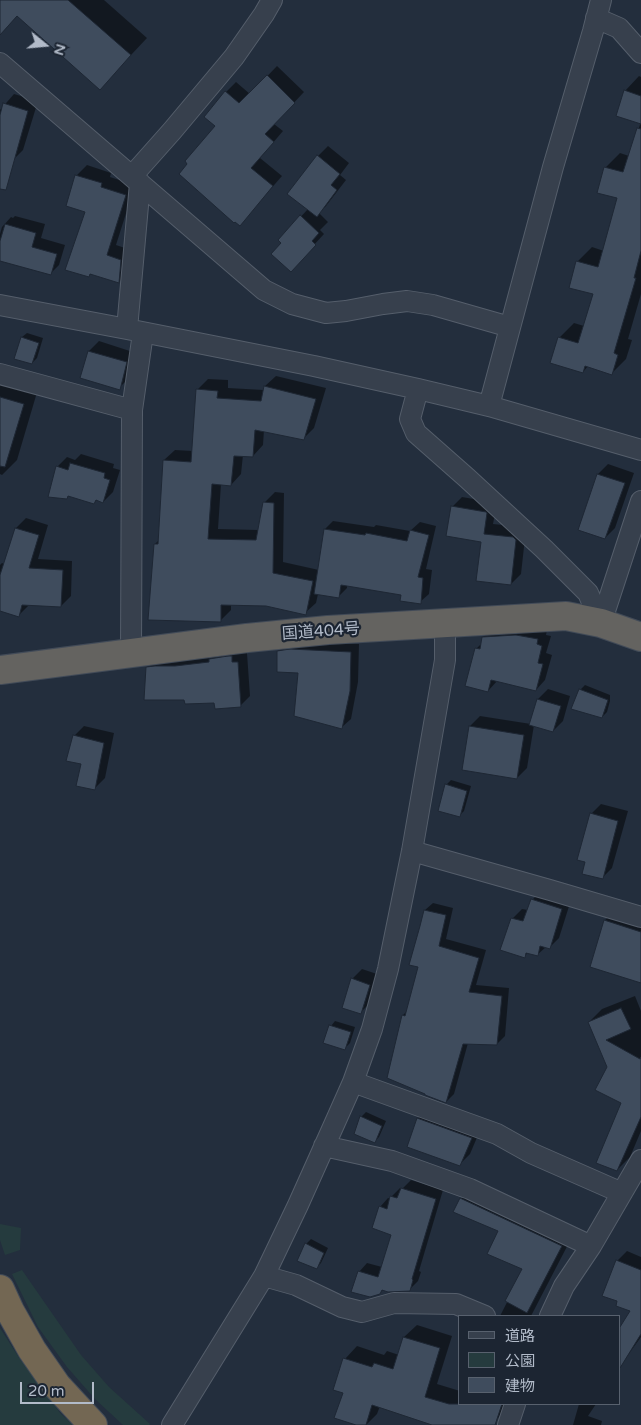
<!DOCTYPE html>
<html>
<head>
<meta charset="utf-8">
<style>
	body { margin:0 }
	#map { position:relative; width:641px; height:1425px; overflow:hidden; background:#232e3d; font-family:"Varela Round","Noto Sans JP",sans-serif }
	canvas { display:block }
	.legend { position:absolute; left:458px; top:1315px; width:162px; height:90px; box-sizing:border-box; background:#1c2532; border:1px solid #58616e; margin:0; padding:6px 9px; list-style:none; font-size:15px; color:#b2bbc9 }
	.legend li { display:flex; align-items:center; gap:10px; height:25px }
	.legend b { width:25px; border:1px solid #58616e }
	.north { position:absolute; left:20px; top:20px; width:50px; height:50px; -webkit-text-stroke:4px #1c2532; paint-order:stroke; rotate:107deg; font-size:14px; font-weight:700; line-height:20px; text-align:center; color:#b2bbc9 }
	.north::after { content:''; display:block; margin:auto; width:18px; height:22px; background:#b2bbc9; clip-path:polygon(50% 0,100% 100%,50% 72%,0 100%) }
	.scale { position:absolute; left:20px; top:1382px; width:74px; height:22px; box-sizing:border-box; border:2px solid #b2bbc9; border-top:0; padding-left:6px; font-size:15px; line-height:18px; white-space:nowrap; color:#b2bbc9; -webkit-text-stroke:4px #1c2532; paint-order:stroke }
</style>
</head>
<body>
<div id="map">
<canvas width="641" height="1425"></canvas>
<ul class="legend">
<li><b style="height:6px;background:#37404d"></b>道路</li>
<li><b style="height:14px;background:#253b3e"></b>公園</li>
<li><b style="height:14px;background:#3f4c5d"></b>建物</li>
</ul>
<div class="north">N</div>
<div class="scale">20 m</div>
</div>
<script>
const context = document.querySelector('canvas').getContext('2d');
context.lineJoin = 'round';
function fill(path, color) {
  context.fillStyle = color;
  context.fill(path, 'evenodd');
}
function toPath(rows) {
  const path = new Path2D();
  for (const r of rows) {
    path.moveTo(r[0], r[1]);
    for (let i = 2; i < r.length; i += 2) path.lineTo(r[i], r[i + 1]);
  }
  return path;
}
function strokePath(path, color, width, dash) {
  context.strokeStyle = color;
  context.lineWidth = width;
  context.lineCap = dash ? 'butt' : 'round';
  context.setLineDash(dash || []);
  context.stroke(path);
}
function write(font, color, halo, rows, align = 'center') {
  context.font = font + ' "Varela Round","Noto Sans JP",sans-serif';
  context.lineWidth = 4.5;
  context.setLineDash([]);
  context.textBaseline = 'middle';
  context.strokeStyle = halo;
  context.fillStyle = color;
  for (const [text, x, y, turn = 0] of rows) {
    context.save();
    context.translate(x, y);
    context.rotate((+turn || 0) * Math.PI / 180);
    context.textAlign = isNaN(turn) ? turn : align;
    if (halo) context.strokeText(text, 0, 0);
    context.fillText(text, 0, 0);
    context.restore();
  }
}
const green = toPath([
	[0,1224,21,1228,20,1250,5,1255,0,1240],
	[22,1270,81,1355,109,1387,150,1424,149,1425,123,1425,95,1399,67,1367,38,1327,12,1274],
	[0,1328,20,1359,43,1390,61,1414,73,1425,0,1425]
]);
const shadow = toPath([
	[0,0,104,0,147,38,100,88,18,15,0,34],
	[277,66,304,92,274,124,283,131,260,158,282,176,240,224,216,126,226,92,236,82,250,94],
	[639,76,641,77,641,294,628,339,632,340,626,359,611,374,588,366,583,372,559,338,574,323,584,326,595,293,577,262,592,247,604,251,618,197,605,168,620,153,629,156,641,122,625,91],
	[14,94,38,101,23,150,13,160,0,156,0,110],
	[328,146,349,163,340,175,346,180,326,206,319,213,328,222,320,230,324,234,300,260,279,240,308,209,318,156],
	[87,165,111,173,110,177,135,185,116,245,131,250,129,272,119,282,92,273,89,276,86,211,67,205,77,175],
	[15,216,45,224,41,238,65,245,59,265,50,274,0,260,0,234,2,227,11,217,13,218],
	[27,333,43,338,37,358,32,363,16,358,22,337],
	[99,341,136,353,129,378,119,388,82,377,89,351],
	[276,376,326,388,314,428,303,439,264,430,263,445,253,456,243,455,241,474,231,485,221,484,218,529,259,530,264,503,275,492,284,493,283,562,319,570,325,529,333,521,374,527,376,525,410,531,420,522,436,526,426,569,432,570,429,594,420,602,402,594,347,585,347,588,338,597,318,594,316,603,305,613,266,604,231,604,231,610,220,621,155,544,159,540,164,460,175,450,193,451,197,390,208,379,228,380,228,388,264,390,265,386],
	[0,379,38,389,17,460,2,475,0,474],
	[81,454,114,464,113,468,120,470,113,492,103,502,97,500,94,503,69,495,66,498,57,467,67,457,75,460],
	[608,464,634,473,615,528,605,538,598,474],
	[462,497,497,503,493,524,523,527,526,529,521,574,511,584,482,541,452,507],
	[26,518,48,525,38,559,72,561,71,596,61,606,29,605,19,615,0,610,0,565,2,563,5,564,16,528],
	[492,628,547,630,546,635,551,636,546,653,552,655,545,680,536,690,498,680,488,691,476,649,482,643,483,637],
	[300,641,359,644,358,682,351,719,342,727,299,672,278,651,287,643],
	[240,648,240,653,247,653,250,696,241,705,185,699,147,667,156,658],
	[585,685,610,695,610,701,607,712,602,717,580,690],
	[548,689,570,696,563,721,553,731,534,725,527,768,517,778,470,726,480,716,531,724,538,699],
	[84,726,114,733,105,778,95,788,83,764,74,736],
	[451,780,471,786,464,811,459,816,446,785],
	[601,804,628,811,612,868,602,878,587,861,591,814],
	[542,890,571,900,559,938,549,948,546,947,537,955,528,953,524,956,512,919,522,909,528,910,532,900],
	[433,903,453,908,446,939,486,950,476,985,509,988,505,1036,497,1044,468,1043,454,1094,446,1102,403,1015,408,1010,419,967,425,910],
	[619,907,641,914,641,981,592,966,605,920],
	[362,969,380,975,371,1002,361,1012,352,979],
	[635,996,641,1011,641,1131,630,1157,617,1170,623,1103,589,1022,602,1009],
	[335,1021,355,1027,350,1043,345,1048,331,1026],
	[428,1109,481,1128,470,1154,460,1164,418,1118],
	[366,1112,386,1121,379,1137,374,1142,361,1117],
	[411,1180,443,1190,419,1271,421,1272,418,1281,409,1290,383,1290,380,1293,359,1272,367,1263,382,1267,392,1234,380,1207,388,1198,391,1199,391,1197,400,1188,402,1189],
	[473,1186,574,1233,531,1316,496,1316,500,1316,524,1269,500,1230,461,1199],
	[311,1239,328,1248,321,1263,316,1268,306,1244],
	[627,1251,641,1257,641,1308,617,1261],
	[641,1322,641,1337,620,1366,620,1330,623,1324],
	[417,1325,452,1336,437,1384,460,1391,460,1404,509,1404,508,1407,497,1419,494,1425,436,1425,380,1406,377,1414,366,1425,360,1425,344,1392,345,1359,357,1346,384,1355,387,1351,399,1355,404,1337],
	[579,1404,596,1404,588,1416,602,1421,601,1425,573,1425]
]);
const building = toPath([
	[0,0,68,0,131,55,100,90,17,16,0,35,0,0],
	[267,75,295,103,265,134,274,142,251,168,273,186,240,226,235,222,234,223,179,174,187,164,185,161,215,126,204,117,225,91,239,103,267,75],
	[624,90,641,96,641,124,616,116,624,90],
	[3,103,28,111,6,190,0,189,0,115,3,103],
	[637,128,641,129,641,251,634,278,636,278,614,353,618,355,612,375,585,366,583,373,550,363,558,337,578,343,593,294,569,288,576,261,598,267,617,198,597,193,604,167,623,172,637,128],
	[317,155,340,174,331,185,337,190,317,217,287,194,317,155],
	[75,175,102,183,101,187,126,195,107,255,121,260,119,283,90,274,89,277,65,270,85,212,66,206,75,175],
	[300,215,319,233,312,241,316,245,291,272,271,254,281,243,278,240,300,215],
	[5,224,36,233,32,247,57,254,51,275,0,261,0,241,5,224],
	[21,337,39,343,32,364,14,359,21,337],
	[88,351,127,362,120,390,80,378,88,351],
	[264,386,316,399,304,440,255,430,253,457,234,456,231,486,212,484,208,539,256,540,263,502,274,503,273,573,313,581,306,615,266,606,221,605,221,622,148,620,154,544,158,544,163,460,191,462,196,389,218,391,217,398,261,401,264,386],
	[0,397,24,404,5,467,0,466,0,397],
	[70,463,105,473,104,478,110,480,103,503,96,500,94,504,68,496,67,499,48,497,56,466,68,470,70,463],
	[597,474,625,483,605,539,578,530,597,474],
	[451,506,486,512,487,513,484,534,513,537,516,540,511,585,476,581,481,542,446,536,451,506],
	[15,528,39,535,29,568,63,570,61,607,22,605,19,617,0,611,0,575,15,528],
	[324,529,365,535,366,533,407,541,410,530,429,535,418,577,423,578,421,604,400,601,401,595,341,585,339,598,314,594,324,529],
	[516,635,538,639,537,644,542,646,538,663,543,664,536,691,491,680,488,692,465,686,475,648,480,649,482,637,516,635],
	[290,649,351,652,350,691,342,729,294,716,298,673,277,672,277,651,290,649],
	[228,656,232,656,232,662,238,662,241,707,215,709,214,703,185,704,184,700,144,700,146,667,155,666,175,666,209,662,209,659,228,656],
	[579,689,608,700,602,718,571,709,579,689],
	[537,699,561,706,553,732,529,725,537,699],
	[469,726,524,735,517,779,462,770,469,726],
	[73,735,104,743,95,790,76,786,81,764,66,761,73,735],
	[445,784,467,791,460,817,438,811,445,784],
	[590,813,618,821,603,879,582,874,585,862,577,860,590,813],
	[531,899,562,909,550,949,540,946,538,956,526,953,525,958,500,950,511,918,523,921,531,899],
	[424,910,446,915,439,946,479,958,469,992,502,996,497,1045,463,1044,446,1103,425,1095,425,1094,387,1078,402,1015,405,1016,418,967,409,965,420,926,424,910],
	[604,920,641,932,641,983,590,967,604,920],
	[351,978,370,985,361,1014,342,1008,351,978],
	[621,1008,631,1029,606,1040,640,1059,641,1057,641,1117,617,1171,596,1163,621,1103,595,1090,607,1067,588,1022,621,1008],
	[329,1025,351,1032,345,1050,323,1043,329,1025],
	[360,1116,382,1126,375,1143,354,1134,360,1116],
	[417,1118,472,1138,460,1166,407,1147,417,1118],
	[401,1188,436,1199,412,1279,413,1280,410,1291,388,1292,382,1290,380,1294,370,1297,351,1292,358,1271,378,1277,391,1235,372,1228,379,1206,387,1209,390,1196,397,1198,401,1188],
	[460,1198,562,1246,527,1313,505,1301,522,1269,487,1254,498,1231,453,1212,460,1198],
	[305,1243,324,1253,317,1269,297,1261,305,1243],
	[616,1260,641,1270,641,1334,620,1368,620,1327,630,1311,616,1306,617,1301,602,1296,616,1260],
	[403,1337,440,1348,425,1397,449,1404,502,1404,495,1425,432,1425,372,1405,366,1425,356,1425,334,1418,343,1393,333,1390,343,1358,372,1367,374,1363,393,1369,403,1337]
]);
const minor = toPath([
	[596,18,619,28,641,53],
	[0,63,264,290,292,304,326,313,346,311,383,304,407,301,433,305,510,327],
	[132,176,172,131,234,57,264,14,272,0],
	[0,305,127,329,314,366,418,389,489,406,641,450],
	[127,329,140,183],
	[0,374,132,410],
	[418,389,410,419,416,433,467,478,544,549,588,593,601,623],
	[489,406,553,167,593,31,601,0],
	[601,623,641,501],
	[131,653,132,410,143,333],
	[412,851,550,890,641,917],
	[353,1082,497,1134,531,1153,622,1193],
	[324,1146,392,1161,470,1189,591,1246],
	[264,1276,296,1285,342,1307,362,1312,394,1303,456,1304,485,1316],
	[550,1316,564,1286,591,1246,641,1160],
	[172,1425,264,1276,298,1205,337,1118,353,1082,372,1029,388,969,412,851,445,660,445,624],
	[508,1425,515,1404]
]);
const trunk = toPath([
	[0,670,247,638,328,630,566,616,601,623,641,637]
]);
const motorway = toPath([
	[0,1289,10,1311,32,1350,57,1386,93,1425]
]);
const streetNames = [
	["国道404号",321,632,-4]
];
fill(green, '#253b3e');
fill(shadow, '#0007');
fill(building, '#3f4c5d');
strokePath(building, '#1e2734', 1);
strokePath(minor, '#555e6b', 22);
strokePath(trunk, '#424b58', 30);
strokePath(motorway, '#424b58', 30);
strokePath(minor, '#37404d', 20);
strokePath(trunk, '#646360', 28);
strokePath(motorway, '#736753', 28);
write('16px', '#b2bbc9', '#1c2532', streetNames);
</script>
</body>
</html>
